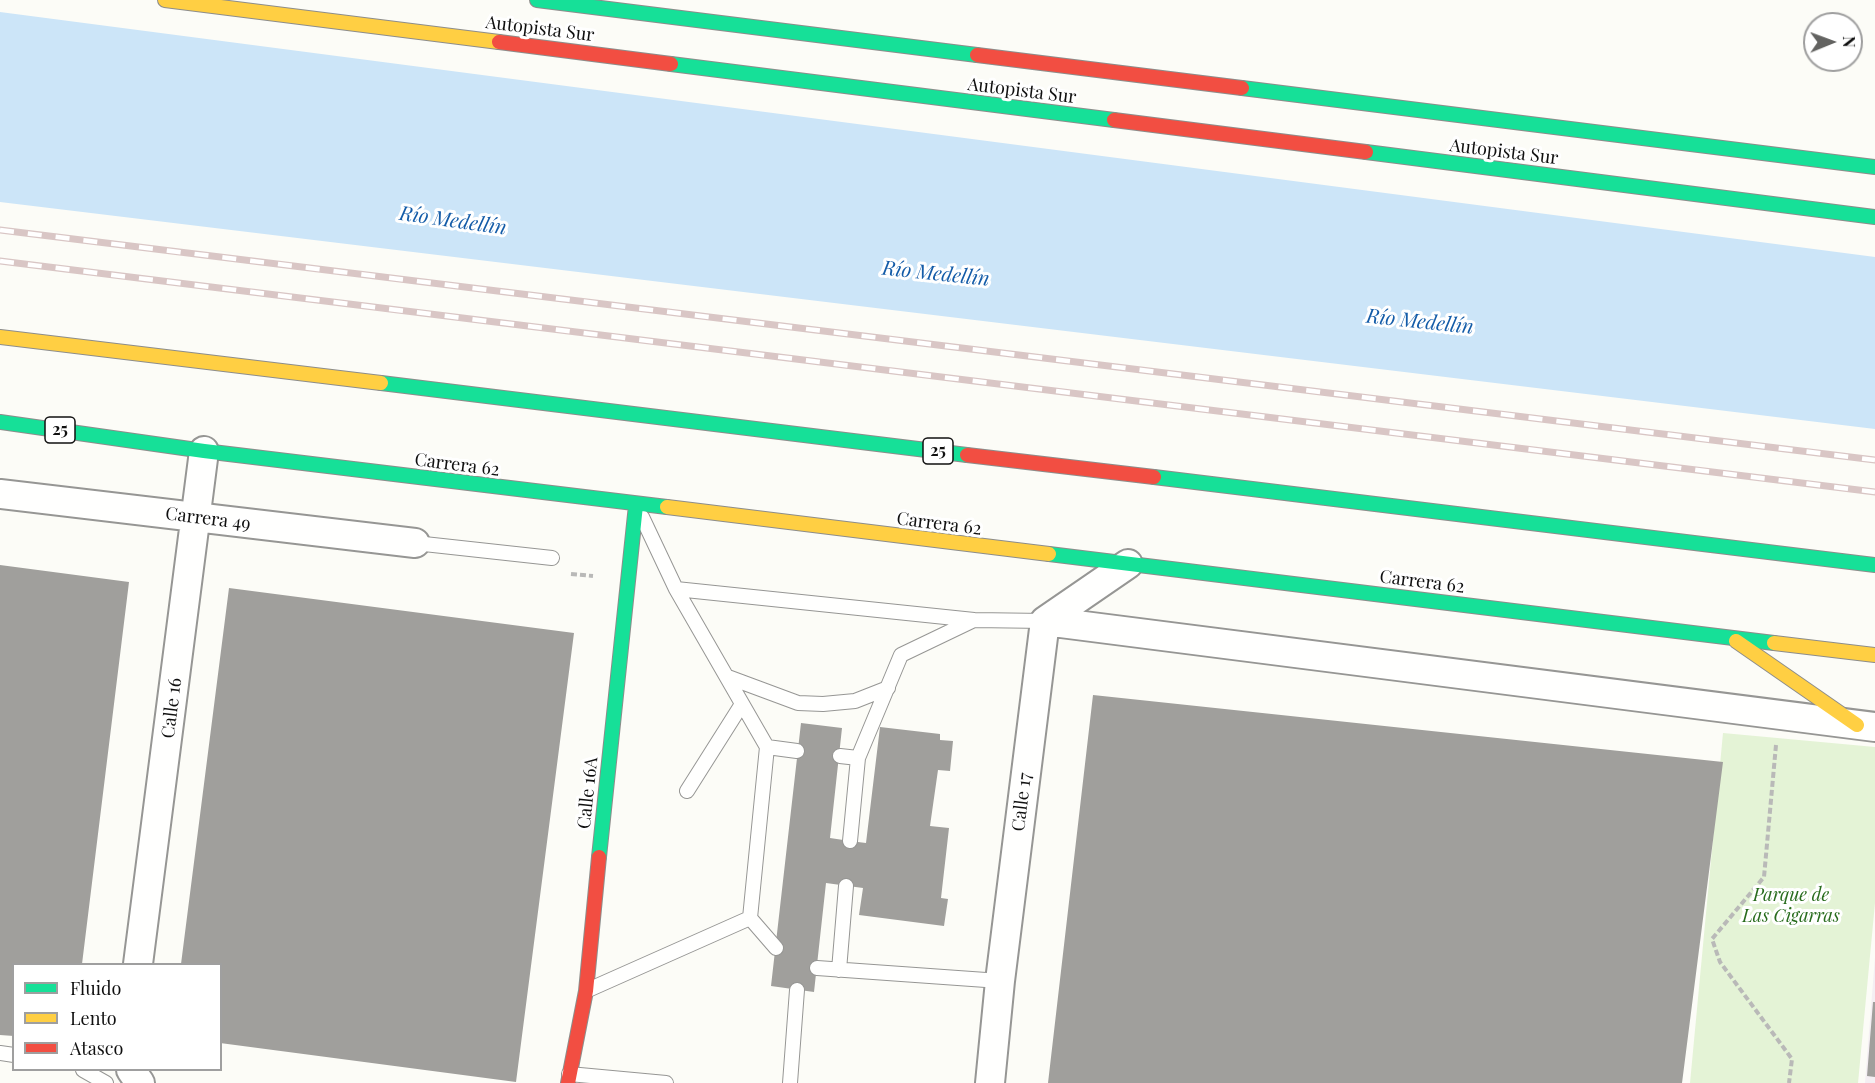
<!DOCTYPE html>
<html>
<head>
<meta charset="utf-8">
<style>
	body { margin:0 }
	#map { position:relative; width:1875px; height:1083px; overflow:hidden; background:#fcfcf7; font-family:"Playfair Display",serif }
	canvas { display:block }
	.legend { position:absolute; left:12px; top:963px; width:210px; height:108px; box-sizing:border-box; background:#fff; border:2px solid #9f9f9f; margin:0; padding:8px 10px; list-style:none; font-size:18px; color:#101010 }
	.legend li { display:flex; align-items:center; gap:12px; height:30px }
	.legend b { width:30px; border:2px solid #9f9f9f }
	.north { position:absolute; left:1803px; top:12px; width:60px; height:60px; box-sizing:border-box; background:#fff; border:2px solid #9f9f9f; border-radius:50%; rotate:89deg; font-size:16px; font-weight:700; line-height:24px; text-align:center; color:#101010 }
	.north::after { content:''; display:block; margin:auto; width:21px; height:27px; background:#636361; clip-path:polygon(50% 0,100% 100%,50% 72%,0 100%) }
</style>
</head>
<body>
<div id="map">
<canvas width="1875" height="1083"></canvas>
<ul class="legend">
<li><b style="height:8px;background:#16e098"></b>Fluido</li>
<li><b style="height:8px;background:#ffcf43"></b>Lento</li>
<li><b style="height:8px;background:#f24e42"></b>Atasco</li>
</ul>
<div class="north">N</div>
</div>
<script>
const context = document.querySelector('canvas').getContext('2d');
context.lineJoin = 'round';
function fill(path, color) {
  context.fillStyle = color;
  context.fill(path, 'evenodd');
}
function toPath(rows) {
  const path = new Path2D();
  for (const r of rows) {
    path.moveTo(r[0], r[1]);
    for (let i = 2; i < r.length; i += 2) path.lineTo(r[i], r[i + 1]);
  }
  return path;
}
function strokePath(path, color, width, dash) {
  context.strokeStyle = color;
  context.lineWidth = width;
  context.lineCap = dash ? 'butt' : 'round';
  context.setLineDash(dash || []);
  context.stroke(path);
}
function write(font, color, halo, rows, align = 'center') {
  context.font = font + ' "Playfair Display",serif';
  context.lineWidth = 6;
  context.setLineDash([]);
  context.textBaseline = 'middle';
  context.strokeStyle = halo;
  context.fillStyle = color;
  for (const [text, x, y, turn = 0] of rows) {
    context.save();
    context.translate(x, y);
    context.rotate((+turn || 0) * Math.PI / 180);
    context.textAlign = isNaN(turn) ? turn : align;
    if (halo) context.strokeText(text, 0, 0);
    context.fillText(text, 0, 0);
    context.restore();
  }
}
const industrial = toPath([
	[1875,957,1875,1083,1865,1083]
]);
const green = toPath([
	[1723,733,1875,747,1875,903,1858,1083,1690,1083]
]);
const water = toPath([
	[0,12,1875,257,1875,429,0,202]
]);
const building = toPath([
	[0,565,129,582,82,964,14,964,14,1036,0,1035],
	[229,588,574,633,516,1082,220,1043,220,964,181,964],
	[1093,695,1723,762,1682,1083,1048,1083],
	[801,723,842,728,830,838,850,841,866,843,880,727,940,734,940,740,953,741,950,771,938,770,930,826,949,828,941,898,948,899,944,926,859,915,863,888,826,883,814,992,771,986],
	[1873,1002,1875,1002,1875,1077,1867,1076]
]);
const path = toPath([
	[571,574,593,576],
	[1776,745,1764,877,1712,939,1720,962,1792,1059,1789,1083]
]);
const lane = toPath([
	[642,517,676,589,767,747,750,918,776,948],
	[415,543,552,558],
	[676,589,974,620],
	[728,677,798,703,823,704,855,701,888,688],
	[767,747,797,751],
	[840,756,858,758,901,655,974,620,1045,621],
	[687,791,742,704],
	[850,841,858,758],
	[817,968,1000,981],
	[839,970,846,886],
	[588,990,750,918],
	[0,1053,14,1055],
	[83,1070,106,1083],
	[569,1074,666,1083],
	[790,1083,797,990]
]);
const street = toPath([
	[0,494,415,543],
	[1045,621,1875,727],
	[138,964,204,451],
	[131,1070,140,1083],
	[990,1083,1000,981,1045,621,1128,564]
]);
const fast = toPath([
	[537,0,977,55],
	[671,64,1114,120],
	[1242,88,1875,167],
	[1366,152,1875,217],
	[381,383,967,455],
	[0,422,204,451,667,507],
	[1154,477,1875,565],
	[1049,554,1774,643],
	[599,857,636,505]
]);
const slow = toPath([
	[165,0,499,42],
	[0,337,381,383],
	[667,507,1049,554],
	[1736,641,1857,725],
	[1774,643,1875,655]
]);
const jam = toPath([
	[499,42,671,64],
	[977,55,1242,88],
	[1114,120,1366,152],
	[967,455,1154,477],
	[568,1083,586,991,599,857]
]);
const rail = toPath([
	[0,230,1875,460],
	[0,261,1875,492]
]);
const shields = [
	[60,430,30],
	[938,451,30]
];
const shieldNames = [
	["25",60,430],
	["25",938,451]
];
const streetNames = [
	["Autopista Sur",540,29,7],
	["Autopista Sur",1022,91,7],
	["Autopista Sur",1504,152,7],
	["Carrera 62",457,465,7],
	["Carrera 49",208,519,7],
	["Carrera 62",939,524,7],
	["Carrera 62",1422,582,7],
	["Calle 16",172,708,-83],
	["Calle 16A",588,793,-84],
	["Calle 17",1022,802,-83]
];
const parkNames = [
	["Parque de",1791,895],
	["Las Cigarras",1791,916]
];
const waterNames = [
	["Río Medellín",453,221,8],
	["Río Medellín",936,274,6],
	["Río Medellín",1420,322,6]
];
fill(industrial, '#f4eff3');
fill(green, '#e4f3d6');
fill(water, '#cce5f8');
fill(building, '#a09f9c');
strokePath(lane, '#969694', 16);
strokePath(street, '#969694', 32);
strokePath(fast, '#8d8d8b', 16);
strokePath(slow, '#8d8d8b', 16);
strokePath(jam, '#8d8d8b', 16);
strokePath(path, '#b9b9b8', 4, [6, 3]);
strokePath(lane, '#fffffe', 14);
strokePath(street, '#fffffe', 28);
strokePath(fast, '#16e098', 14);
strokePath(slow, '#ffcf43', 14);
strokePath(jam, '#f24e42', 14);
strokePath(rail, '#d9c6c5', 7);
strokePath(rail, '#fff', 4.5, [14]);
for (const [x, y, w] of shields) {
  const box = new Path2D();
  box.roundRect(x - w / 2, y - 13, w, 26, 4.5);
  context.fillStyle = '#fff';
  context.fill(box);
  strokePath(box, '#101010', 1.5);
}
write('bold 16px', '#101010', null, shieldNames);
write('18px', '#101010', '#fff', streetNames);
write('italic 18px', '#286c1d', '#fff', parkNames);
write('italic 20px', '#145ca8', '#fff', waterNames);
</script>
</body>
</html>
